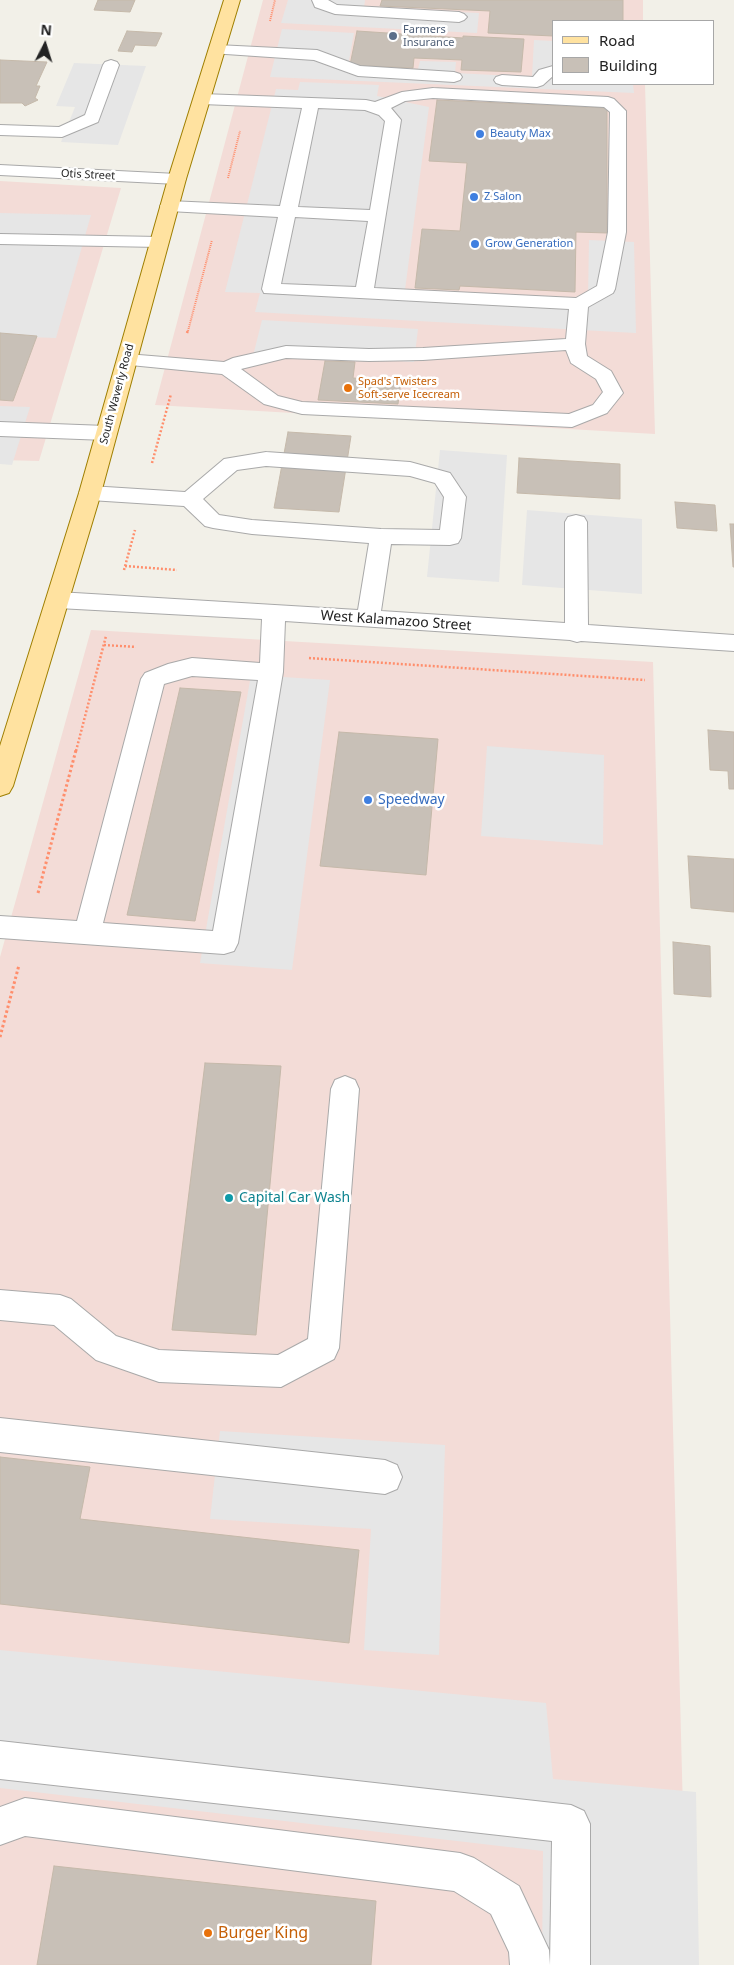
<!DOCTYPE html>
<html>
<head>
<meta charset="utf-8">
<style>
	body { margin:0 }
	#map { position:relative; width:734px; height:1965px; overflow:hidden; background:#f2f0e8; font-family:"Noto Sans",sans-serif }
	canvas { display:block }
	.legend { position:absolute; left:552px; top:20px; width:162px; height:65px; box-sizing:border-box; background:#fff; border:1px solid #a7a7a7; margin:0; padding:6px 9px; list-style:none; font-size:15px; color:#222 }
	.legend li { display:flex; align-items:center; gap:10px; height:25px }
	.legend b { width:25px; border:1px solid #a7a7a7 }
	.north { position:absolute; left:20px; top:20px; width:50px; height:50px; -webkit-text-stroke:4px #fff; paint-order:stroke; rotate:5deg; font-size:14px; font-weight:700; line-height:20px; text-align:center; color:#222 }
	.north::after { content:''; display:block; margin:auto; width:18px; height:22px; background:#222; clip-path:polygon(50% 0,100% 100%,50% 72%,0 100%) }
</style>
</head>
<body>
<div id="map">
<canvas width="734" height="1965"></canvas>
<ul class="legend">
<li><b style="height:6px;background:#ffe2a0"></b>Road</li>
<li><b style="height:14px;background:#c8c0b7"></b>Building</li>
</ul>
<div class="north">N</div>
</div>
<script>
const context = document.querySelector('canvas').getContext('2d');
context.lineJoin = 'round';
function fill(path, color) {
  context.fillStyle = color;
  context.fill(path, 'evenodd');
}
function toPath(rows) {
  const path = new Path2D();
  for (const r of rows) {
    path.moveTo(r[0], r[1]);
    for (let i = 2; i < r.length; i += 2) path.lineTo(r[i], r[i + 1]);
  }
  return path;
}
function strokePath(path, color, width, dash) {
  context.strokeStyle = color;
  context.lineWidth = width;
  context.lineCap = dash ? 'butt' : 'round';
  context.setLineDash(dash || []);
  context.stroke(path);
}
function write(font, color, halo, rows, align = 'center') {
  context.font = font + ' "Noto Sans",sans-serif';
  context.lineWidth = 5;
  context.setLineDash([]);
  context.textBaseline = 'middle';
  context.strokeStyle = halo;
  context.fillStyle = color;
  for (const [text, x, y, turn = 0] of rows) {
    context.save();
    context.translate(x, y);
    context.rotate((+turn || 0) * Math.PI / 180);
    context.textAlign = isNaN(turn) ? turn : align;
    if (halo) context.strokeText(text, 0, 0);
    context.fillText(text, 0, 0);
    context.restore();
  }
}
const commercial = toPath([
	[263,0,643,0,643,21,553,21,553,84,645,84,655,434,155,405],
	[0,181,121,188,39,461,0,460],
	[91,630,653,662,687,1965,0,1965,0,957]
]);
const parking = toPath([
	[288,0,365,0,364,8,479,13,477,33,281,23],
	[282,29,354,33,348,66,418,69,420,61,456,62,455,73,532,77,534,40,553,41,553,84,633,84,634,93,270,77],
	[74,63,146,66,118,145,61,142,75,107,56,106],
	[300,82,379,85,377,96,429,107,405,290,588,299,589,240,634,242,636,333,255,312,260,293,225,292,276,89,298,90],
	[0,213,91,215,56,338,0,336],
	[262,320,418,329,414,362,254,352],
	[0,406,30,407,12,465,0,464],
	[440,450,507,455,499,582,427,577],
	[527,510,642,519,642,594,522,585],
	[251,675,330,680,292,970,200,963],
	[487,746,604,755,603,845,481,836],
	[220,1431,445,1445,439,1655,364,1650,371,1529,210,1519],
	[0,1650,546,1703,553,1779,696,1792,699,1965,542,1965,543,1851,0,1788]
]);
const building = toPath([
	[98,0,135,0,130,12,94,10,98,0],
	[382,0,623,0,623,21,553,21,553,36,488,33,490,11,380,6,382,0],
	[127,31,162,33,156,46,135,45,132,52,118,51,127,31],
	[357,31,463,38,463,36,524,39,521,72,461,70,462,60,414,58,413,68,350,65,357,31],
	[0,60,47,62,36,86,40,86,35,98,38,100,25,106,22,103,0,103,0,60],
	[437,100,607,108,607,233,576,232,575,292,460,286,459,290,415,288,422,229,460,231,467,163,429,161,437,100],
	[0,333,37,336,13,401,0,400,0,333],
	[325,361,355,362,353,378,401,381,398,404,318,400,325,361],
	[288,432,351,436,339,512,274,508,288,432],
	[519,458,620,464,620,499,517,493,519,458],
	[675,502,715,505,717,531,677,528,675,502],
	[730,524,734,524,734,567,733,567,730,524],
	[180,688,241,692,195,921,127,915,180,688],
	[708,730,734,732,734,789,729,789,728,771,710,770,708,730],
	[339,732,438,739,426,875,320,866,339,732],
	[688,856,734,859,734,912,691,908,688,856],
	[673,942,710,946,711,997,674,994,673,942],
	[205,1063,281,1066,256,1335,172,1330,205,1063],
	[0,1457,90,1467,80,1519,359,1550,349,1643,0,1604,0,1457],
	[54,1866,376,1901,371,1965,37,1965,54,1866]
]);
const pathFar2 = toPath([
	[270,21,275,0],
	[228,178,240,131],
	[188,331,212,240]
]);
const pathFar1 = toPath([
	[187,333,188,330],
	[152,463,171,394],
	[125,566,177,570],
	[124,570,135,530],
	[104,645,136,647],
	[309,658,645,680],
	[76,751,106,636]
]);
const path = toPath([
	[38,893,76,750],
	[0,1037,19,965]
]);
const minor = toPath([
	[312,0,328,0,337,5,459,12,464,14,467,17,464,20,459,22,335,14,315,7,312,0],
	[217,45,317,50,360,66,454,72,460,74,462,77,460,80,454,82,358,76,314,60,211,53,209,50,211,47,217,45],
	[111,60,117,62,119,65,98,122,62,137,0,135,0,125,59,127,85,115,103,65,105,62,111,60],
	[553,66,553,76,543,85,537,87,502,85,496,83,494,80,496,77,502,75,533,77,539,70,553,66],
	[433,88,608,97,614,99,626,111,626,232,615,289,613,293,588,307,585,344,587,356,611,371,623,393,607,413,572,427,302,414,264,404,222,374,120,364,117,360,120,356,127,354,224,362,233,358,286,346,369,349,423,348,566,339,569,309,264,293,262,289,278,217,169,211,163,210,160,206,163,202,169,201,280,206,302,108,202,104,196,102,194,99,196,96,202,94,366,100,375,102,402,92,433,88],
	[433,98,604,107,610,112,608,232,597,286,576,298,374,288,401,120,391,108,405,101,433,98],
	[318,108,365,110,379,115,385,121,370,210,298,207,318,108],
	[295,217,368,221,356,287,281,284,295,217],
	[566,350,571,363,596,379,603,392,593,405,569,414,302,402,278,396,241,369,286,358,369,361,423,360,566,350],
	[0,165,177,174,183,175,186,179,183,183,177,184,0,175,0,165],
	[0,234,159,237,165,238,168,242,165,246,159,247,0,244,0,234],
	[0,422,106,426,113,428,116,433,113,438,106,440,0,436,0,422],
	[266,452,410,462,450,473,466,497,461,538,458,543,450,545,391,544,381,611,565,623,565,522,568,517,576,515,584,517,587,522,588,625,734,635,734,651,581,641,577,642,570,640,285,621,283,672,238,943,234,951,224,954,0,938,0,916,77,921,141,679,145,673,168,664,192,658,260,663,262,619,58,608,50,606,47,600,50,594,58,592,358,610,369,543,252,534,213,528,205,526,184,506,90,500,82,498,79,493,82,488,90,486,185,492,224,459,266,452],
	[266,466,410,476,435,483,444,497,440,530,381,529,252,520,219,515,203,499,237,470,266,466],
	[192,676,258,680,213,931,103,923,164,684,192,676],
	[345,1076,355,1080,359,1089,339,1348,334,1359,281,1387,159,1382,96,1360,54,1325,0,1320,0,1290,60,1295,71,1299,116,1336,159,1350,278,1355,308,1339,331,1089,335,1080,345,1076],
	[0,1418,385,1460,397,1465,402,1477,397,1489,385,1494,0,1452,0,1418],
	[0,1741,571,1805,584,1811,590,1824,590,1965,550,1965,552,1841,0,1779,0,1741],
	[25,1798,460,1853,474,1858,519,1886,549,1950,550,1965,510,1965,509,1952,491,1914,454,1891,25,1836,0,1845,0,1807,25,1798]
]);
const major = toPath([
	[224,0,240,0,186,179,101,493,13,786,9,793,0,796,0,746,79,493,168,179,224,0]
]);
const markers = [
	[393,36,5,"#5c6f8a"],
	[480,134,5,"#3f7fe0"],
	[474,197,5,"#3f7fe0"],
	[475,244,5,"#3f7fe0"],
	[348,388,5,"#e8710a"],
	[368,800,5,"#3f7fe0"],
	[229,1198,5,"#0f9aa8"],
	[208,1933,5,"#e8710a"]
];
const farServicenames = [
	["Farmers",403,30],
	["Insurance",403,43]
];
const farShopnames = [
	["Beauty Max",490,134],
	["Z Salon",484,197],
	["Grow Generation",485,244]
];
const farStreetnames = [
	["Otis Street",88,175,3],
	["South Waverly Road",117,394,-75]
];
const farFoodnames = [
	["Spad's Twisters",358,382],
	["Soft-serve Icecream",358,395]
];
const streetNames = [
	["West Kalamazoo Street",396,621,4]
];
const shopNames = [
	["Speedway",378,800]
];
const cultureNames = [
	["Capital Car Wash",239,1198]
];
const nearFoodnames = [
	["Burger King",218,1933]
];
fill(commercial, '#f3dcd7');
fill(parking, '#e6e6e6');
fill(building, '#c8c0b7');
strokePath(building, '#c5b9aa', 1);
strokePath(minor, '#a9a9a9', 2);
strokePath(major, '#9f7f00', 2);
strokePath(pathFar2, '#ff8e6c', 2, [1, 1]);
strokePath(pathFar1, '#ff8e6c', 2.5, [2, 2]);
strokePath(path, '#ff8e6c', 3, [2.5, 2.5]);
fill(minor, '#fff');
fill(major, '#ffe2a0');
for (const [x, y, r, color] of markers) {
  const dot = new Path2D();
  dot.arc(x, y, r, 0, 2 * Math.PI);
  context.fillStyle = color;
  context.fill(dot);
  strokePath(dot, '#fff', 2);
}
write('11px', '#4e5e75', '#fff', farServicenames, 'left');
write('11px', '#366cbe', '#fff', farShopnames, 'left');
write('11px', '#222', '#fff', farStreetnames);
write('11px', '#c56008', '#fff', farFoodnames, 'left');
write('14px', '#222', '#fff', streetNames);
write('14px', '#366cbe', '#fff', shopNames, 'left');
write('14px', '#0d838f', '#fff', cultureNames, 'left');
write('16px', '#c56008', '#fff', nearFoodnames, 'left');
</script>
</body>
</html>
